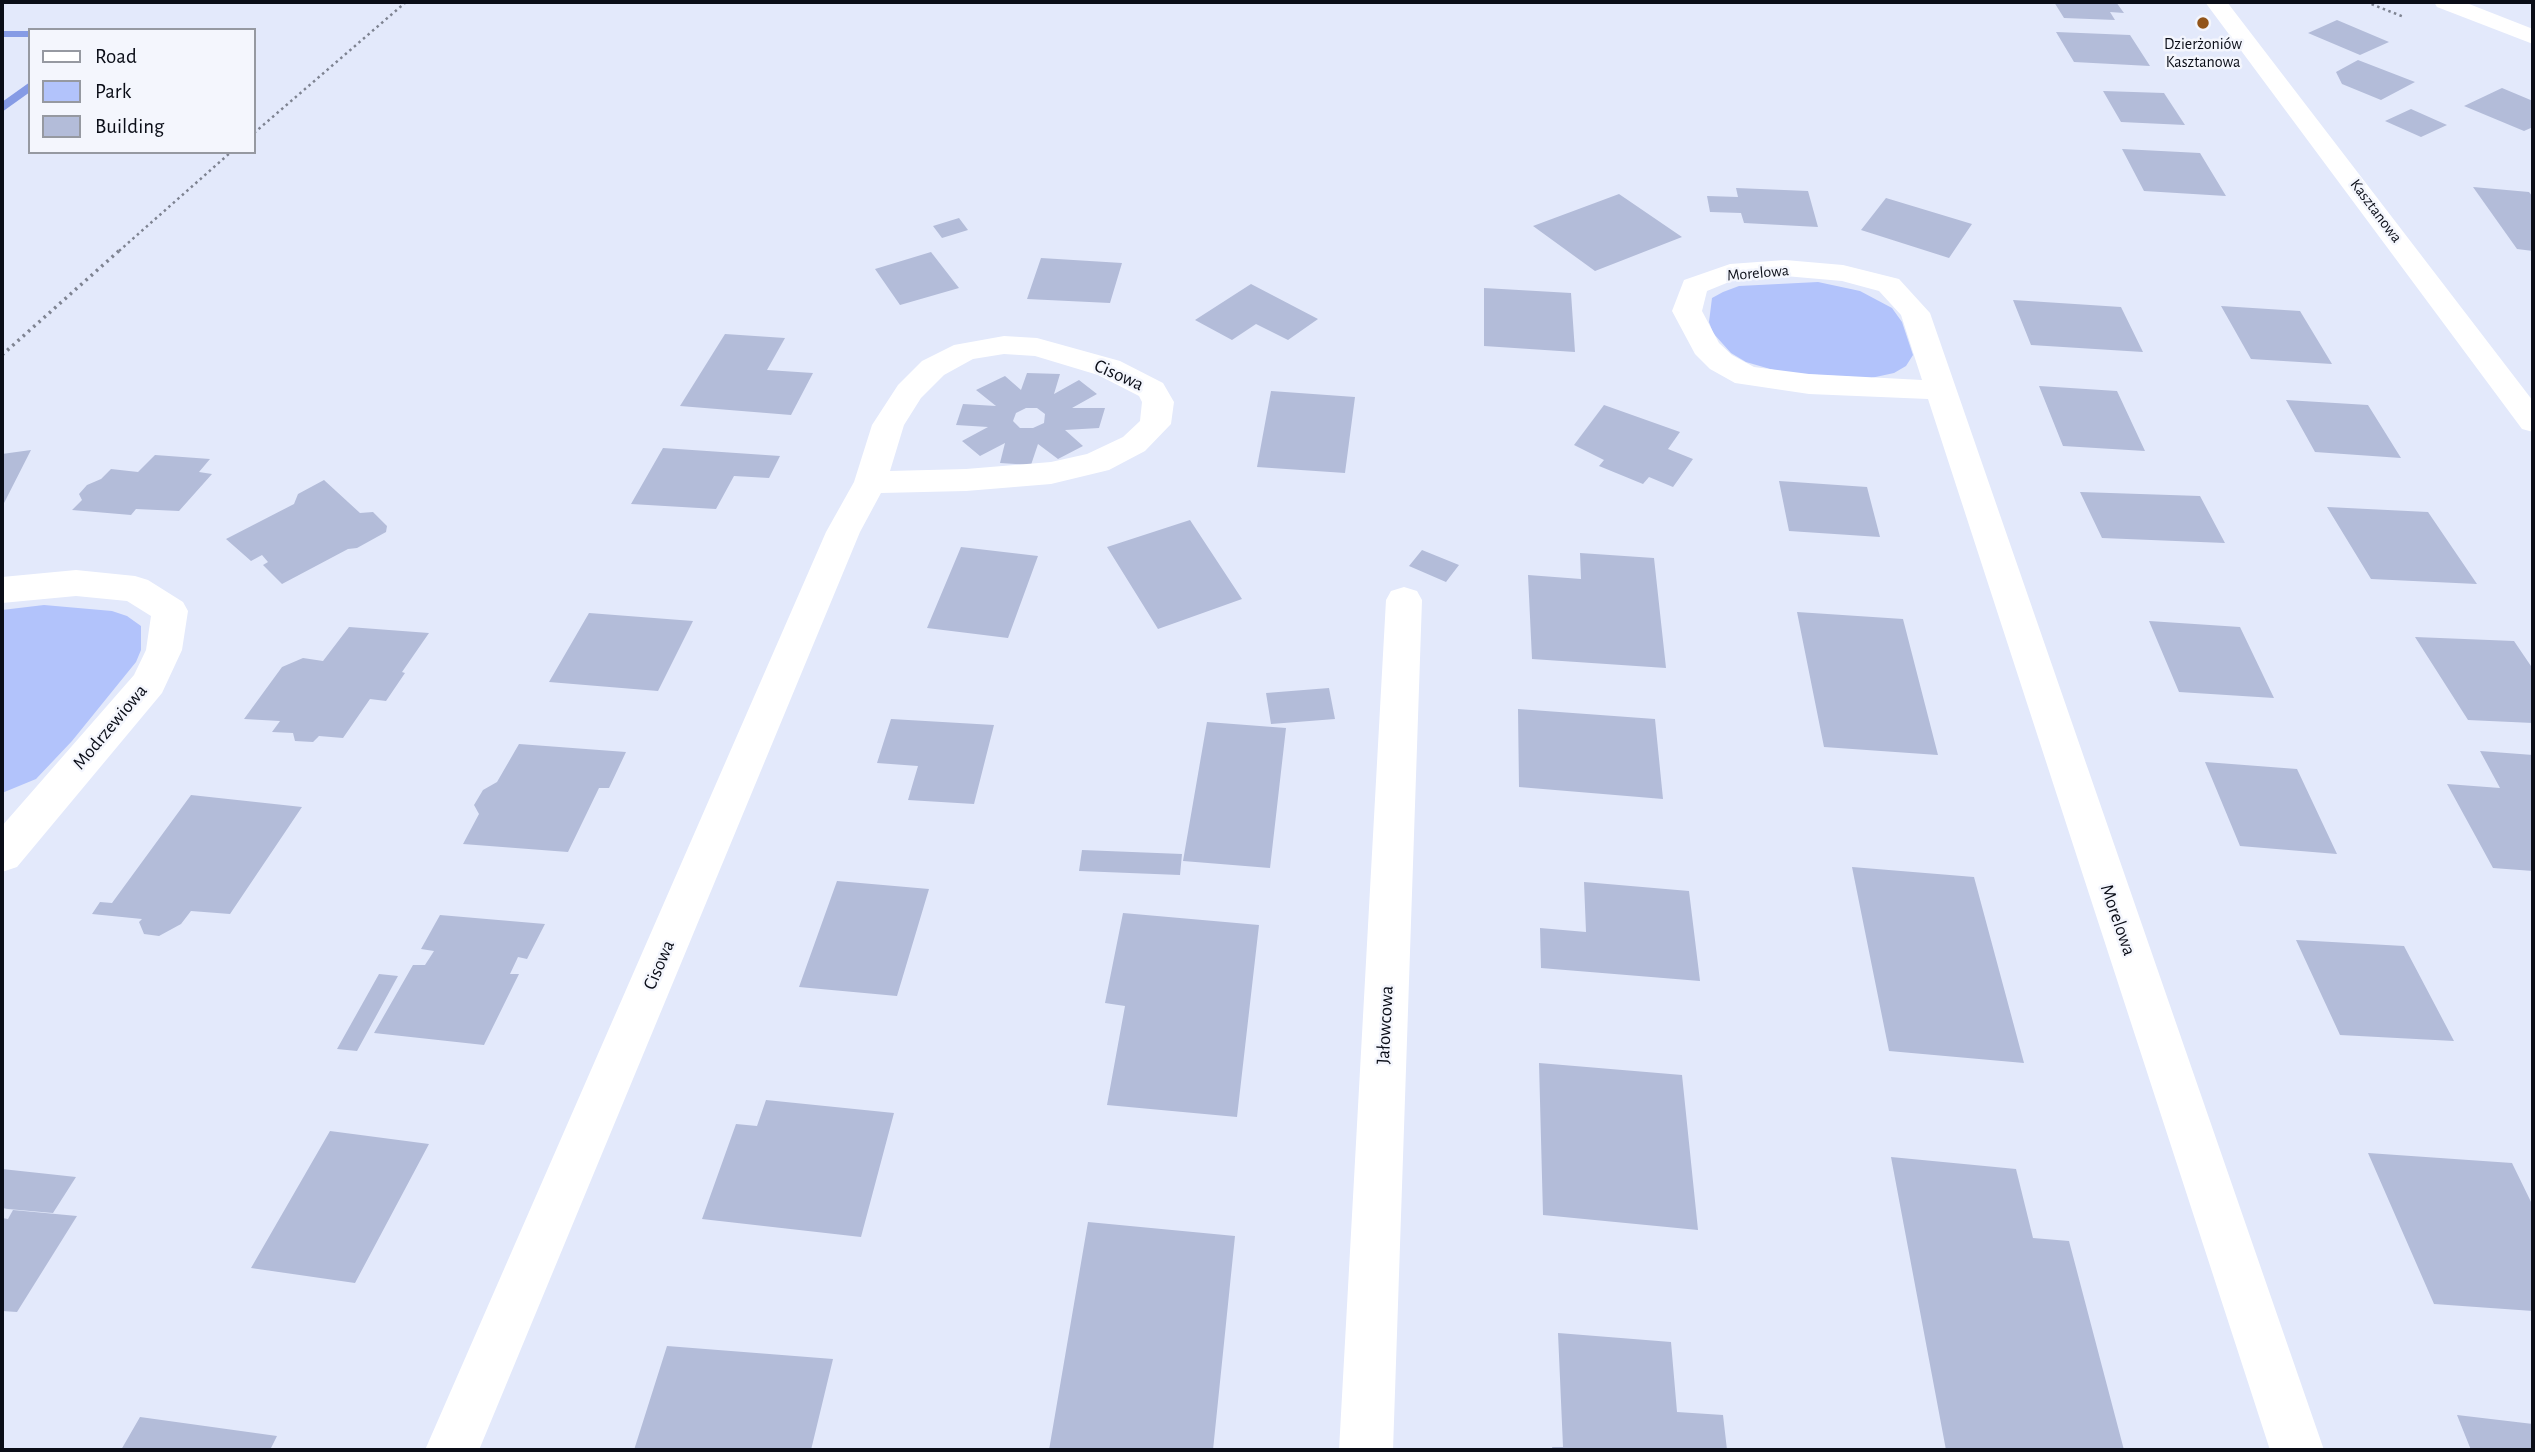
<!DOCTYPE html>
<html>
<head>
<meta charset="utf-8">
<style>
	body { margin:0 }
	#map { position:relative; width:2535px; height:1452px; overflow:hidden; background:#e3e9fb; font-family:"Alegreya Sans",sans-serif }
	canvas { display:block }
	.frame { position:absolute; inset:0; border:4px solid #0a0d17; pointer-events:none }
	.legend { position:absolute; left:28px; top:28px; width:228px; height:126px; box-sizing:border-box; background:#f4f6fd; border:2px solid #9699a1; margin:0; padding:9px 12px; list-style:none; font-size:21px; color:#0a0d17 }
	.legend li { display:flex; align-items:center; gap:14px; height:35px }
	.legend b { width:35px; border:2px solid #9699a1 }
</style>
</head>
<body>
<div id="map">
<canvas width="2535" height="1452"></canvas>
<div class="frame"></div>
<ul class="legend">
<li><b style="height:9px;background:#fff"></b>Road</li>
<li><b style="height:19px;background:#b2c3fb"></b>Park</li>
<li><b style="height:19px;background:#b3bcd9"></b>Building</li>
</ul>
</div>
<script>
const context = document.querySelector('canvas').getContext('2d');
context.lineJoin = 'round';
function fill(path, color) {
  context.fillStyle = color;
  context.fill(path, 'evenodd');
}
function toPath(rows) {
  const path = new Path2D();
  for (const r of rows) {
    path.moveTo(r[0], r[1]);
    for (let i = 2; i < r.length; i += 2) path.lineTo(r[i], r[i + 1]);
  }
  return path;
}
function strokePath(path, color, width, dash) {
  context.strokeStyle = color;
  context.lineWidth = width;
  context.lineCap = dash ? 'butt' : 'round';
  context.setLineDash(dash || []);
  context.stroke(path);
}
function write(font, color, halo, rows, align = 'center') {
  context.font = font + ' "Alegreya Sans",sans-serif';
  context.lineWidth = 5;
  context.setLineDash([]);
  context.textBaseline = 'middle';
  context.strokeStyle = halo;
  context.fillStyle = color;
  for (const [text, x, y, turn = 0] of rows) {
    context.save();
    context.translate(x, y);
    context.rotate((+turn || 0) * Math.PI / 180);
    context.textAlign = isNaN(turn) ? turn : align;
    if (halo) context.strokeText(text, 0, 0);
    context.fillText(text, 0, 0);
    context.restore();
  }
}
const green = toPath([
	[1818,282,1860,291,1892,308,1902,322,1913,355,1906,366,1894,373,1871,378,1784,373,1746,362,1731,353,1713,333,1709,322,1712,298,1723,292,1739,286],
	[44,605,112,611,127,616,141,626,141,650,136,662,72,741,36,779,2,793,2,610]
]);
const stream = toPath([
	[2,31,30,31,30,37,2,37,2,31],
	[30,82,30,92,2,112,2,102,30,82]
]);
const building = toPath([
	[2054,2,2116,2,2124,13,2110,12,2115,20,2064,18],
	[2337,20,2389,42,2360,55,2308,33],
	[2056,32,2130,35,2150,66,2074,62],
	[2358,60,2415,82,2381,100,2342,84,2336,72],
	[2502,88,2533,101,2533,127,2524,131,2464,106],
	[2103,91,2164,93,2185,125,2121,122],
	[2411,109,2447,125,2421,137,2385,121],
	[2122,149,2200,153,2226,196,2144,191],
	[2473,187,2529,192,2533,197,2533,251,2517,249],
	[1736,188,1808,191,1818,227,1744,223,1741,213,1710,212,1707,196,1738,197],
	[1619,194,1682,237,1595,271,1533,226],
	[1886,198,1972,224,1949,258,1861,230],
	[959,218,968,230,942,238,933,226],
	[931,252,959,288,900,305,875,269],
	[1041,258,1122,263,1110,303,1027,299],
	[1251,284,1318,319,1288,340,1256,324,1232,340,1195,320],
	[1484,288,1571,293,1575,352,1484,346],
	[2013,300,2121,307,2143,352,2031,345],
	[2221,306,2300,311,2332,364,2251,359],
	[725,334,785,338,767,370,813,373,791,415,680,406],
	[1027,373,1060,374,1054,394,1079,380,1097,394,1072,408,1105,408,1099,428,1065,430,1083,446,1058,459,1038,444,1031,465,1000,463,1005,443,980,456,962,441,988,427,956,425,963,404,996,406,976,390,1005,376,1021,390],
	[1026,408,1037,408,1045,414,1044,423,1033,428,1020,428,1013,421,1016,413],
	[2039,386,2117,391,2145,451,2063,446],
	[1271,391,1355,397,1345,473,1257,467],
	[2286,400,2368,405,2401,458,2315,452],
	[1604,405,1680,432,1668,449,1693,459,1673,487,1649,477,1643,484,1599,466,1604,460,1574,445],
	[663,448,780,456,769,478,734,476,716,509,631,504],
	[31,450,2,507,2,454],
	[155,455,210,459,199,472,212,474,179,511,136,509,131,515,72,510,82,500,79,494,87,485,101,479,111,469,138,472],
	[324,480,360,513,373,512,387,526,386,532,357,548,348,549,282,584,263,565,268,562,262,555,251,561,226,539,294,504,298,494],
	[1779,481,1867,487,1880,537,1789,531],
	[2080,492,2200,496,2225,543,2102,538],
	[2327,507,2428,512,2477,584,2371,579],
	[1190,520,1242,599,1158,629,1107,547],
	[961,547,1038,556,1008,638,927,628],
	[1422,550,1459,565,1446,582,1409,566],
	[1580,553,1654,558,1666,668,1532,659,1528,575,1581,579],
	[1797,612,1903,619,1938,755,1824,747],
	[589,613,693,621,658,691,549,682],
	[2149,621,2240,627,2274,698,2179,692],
	[349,627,429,633,402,672,405,673,386,701,370,699,343,738,319,736,313,742,295,741,293,733,272,732,280,721,244,719,282,667,303,658,323,661],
	[2415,637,2514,641,2533,669,2533,723,2468,720],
	[1329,688,1335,719,1271,724,1266,693],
	[1518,709,1655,719,1663,799,1519,787],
	[891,719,994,725,974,804,908,800,918,766,877,763],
	[1207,722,1286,728,1270,868,1183,861],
	[519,744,626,752,609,788,599,788,568,852,463,844,479,814,474,805,483,790,497,782],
	[2480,751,2533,755,2533,871,2493,868,2447,784,2500,788],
	[2205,762,2297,769,2337,854,2240,846],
	[191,795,302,807,230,914,191,911,181,924,159,936,144,934,139,922,142,919,92,914,100,902,112,903],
	[1082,850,1182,854,1180,875,1079,871],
	[1852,867,1974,877,2024,1063,1889,1051],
	[837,881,929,889,897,996,799,987],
	[1584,882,1689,891,1700,981,1541,968,1540,928,1586,932],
	[1123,913,1259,925,1237,1117,1107,1105,1125,1006,1105,1003],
	[440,915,545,924,527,959,518,957,510,974,519,974,484,1045,374,1033,413,965,425,965,434,951,421,949],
	[2296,940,2404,946,2454,1041,2340,1035],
	[379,974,398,976,357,1051,337,1049],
	[1539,1063,1682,1075,1698,1230,1543,1215],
	[766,1100,894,1113,861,1237,702,1219,736,1124,757,1126],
	[330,1131,429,1144,355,1283,251,1268],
	[2368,1153,2512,1163,2533,1206,2533,1311,2434,1304],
	[1891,1157,2016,1169,2033,1238,2069,1241,2124,1450,1946,1450],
	[2,1169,76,1177,53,1213,8,1209,2,1208],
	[13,1210,77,1216,17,1312,2,1311,2,1218,8,1219],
	[1088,1222,1235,1236,1213,1450,1049,1450],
	[1558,1333,1671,1342,1677,1412,1723,1415,1727,1450,1553,1450,1552,1447,1563,1447],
	[667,1346,833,1359,811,1450,634,1450],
	[2457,1415,2533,1424,2533,1450,2471,1450],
	[140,1417,277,1436,270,1450,121,1450]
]);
const pathFar1 = toPath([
	[2366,2,2404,17],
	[254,133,406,2],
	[119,251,231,152]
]);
const path = toPath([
	[2,355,121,249]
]);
const street = toPath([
	[2205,2,2227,2,2533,401,2533,432,2522,429,2205,2],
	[1785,260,1843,265,1899,279,1930,313,2324,1450,2270,1450,1928,399,1809,394,1735,383,1710,369,1695,354,1672,311,1684,280,1730,264,1785,260],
	[1785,276,1842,281,1879,291,1901,315,1922,380,1809,374,1754,367,1732,355,1719,343,1702,311,1707,291,1734,280,1785,276],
	[1004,336,1037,338,1120,361,1163,383,1174,402,1171,424,1145,451,1109,470,1051,484,966,491,881,493,860,532,479,1450,425,1450,826,532,854,482,872,425,898,385,922,361,954,345,1004,336],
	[1004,354,1035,356,1098,375,1139,396,1142,402,1140,421,1123,437,1087,454,1051,462,966,469,890,471,904,425,921,398,944,375,973,359,1004,354],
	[76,570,135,576,148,580,183,602,188,611,182,650,162,693,17,867,2,872,2,826,134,675,146,650,151,616,127,601,76,596,2,603,2,577,76,570],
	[1404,587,1417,591,1422,600,1393,1450,1339,1450,1386,600,1391,591,1404,587]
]);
const secondary = toPath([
	[2434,2,2464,2,2533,29,2533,44,2437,7,2434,2]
]);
const markers = [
	[2203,23,7,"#925419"]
];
const farPoinames = [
	["Dzierżoniów",2203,44],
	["Kasztanowa",2203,62]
];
const farStreetnames = [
	["Kasztanowa",2376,211,53],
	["Morelowa",1758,273,-5]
];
const streetNames = [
	["Cisowa",1119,375,24],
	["Modrzewiowa",110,727,-50],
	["Morelowa",2118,920,71],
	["Cisowa",659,965,-67],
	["Jałowcowa",1385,1025,-87]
];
fill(green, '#b2c3fb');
fill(stream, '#869be5');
fill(building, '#b3bcd9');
strokePath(pathFar1, '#7e8391', 2.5, [2.5, 3.5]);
strokePath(path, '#7e8391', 3.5, [2.5, 4.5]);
fill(street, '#fff');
fill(secondary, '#fff');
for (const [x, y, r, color] of markers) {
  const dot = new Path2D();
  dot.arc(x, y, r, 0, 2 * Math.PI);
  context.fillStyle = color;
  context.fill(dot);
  strokePath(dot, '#f4f6fd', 2.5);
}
write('16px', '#0a0d17', '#f4f6fd', farPoinames);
write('16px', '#0a0d17', '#f4f6fd', farStreetnames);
write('19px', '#0a0d17', '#f4f6fd', streetNames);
</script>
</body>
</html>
